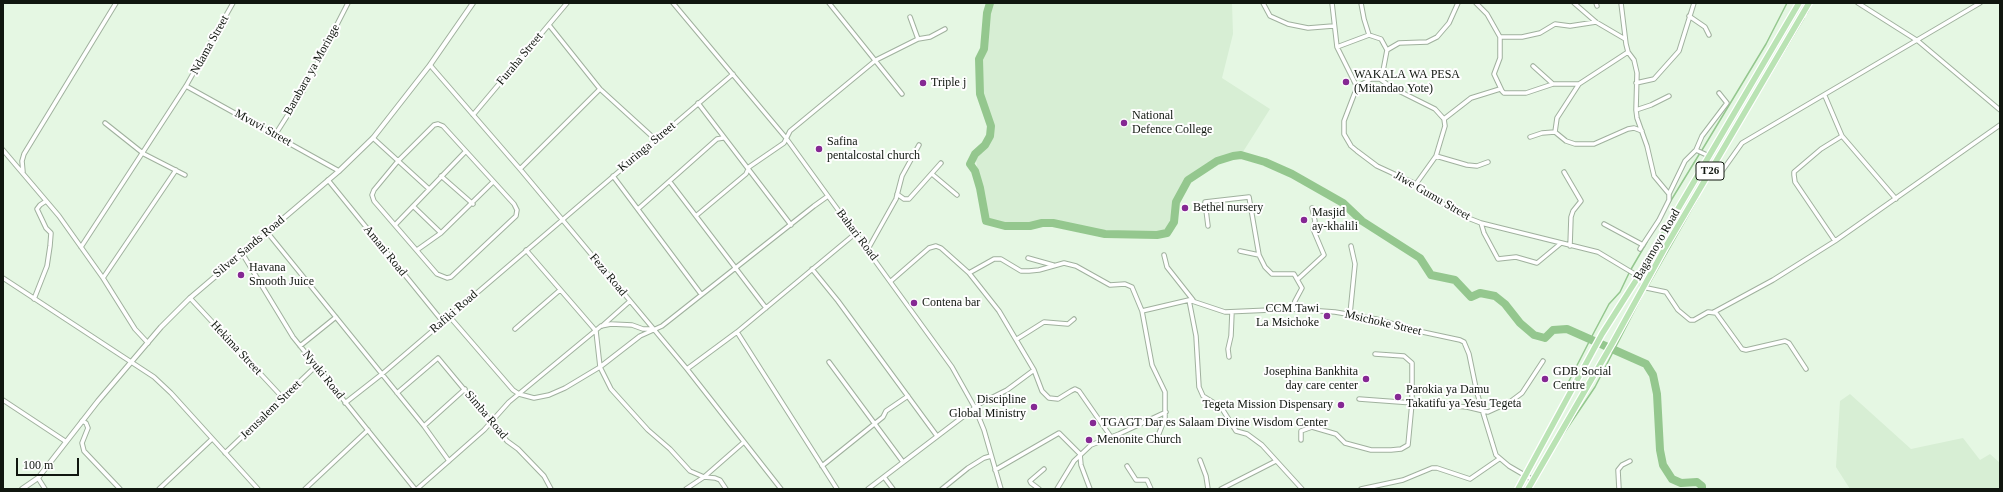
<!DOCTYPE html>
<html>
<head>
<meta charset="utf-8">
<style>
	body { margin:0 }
	#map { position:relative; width:2003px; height:492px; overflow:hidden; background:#e5f7e3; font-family:Georgia,serif }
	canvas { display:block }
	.frame { position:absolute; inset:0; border:4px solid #10160f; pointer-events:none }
	.scale { position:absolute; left:16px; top:458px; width:63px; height:18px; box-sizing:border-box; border:2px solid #10160f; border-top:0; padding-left:5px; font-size:12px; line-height:14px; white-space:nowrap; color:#10160f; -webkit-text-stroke:3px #fefefe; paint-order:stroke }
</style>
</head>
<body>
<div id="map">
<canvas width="2003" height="492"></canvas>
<div class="frame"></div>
<div class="scale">100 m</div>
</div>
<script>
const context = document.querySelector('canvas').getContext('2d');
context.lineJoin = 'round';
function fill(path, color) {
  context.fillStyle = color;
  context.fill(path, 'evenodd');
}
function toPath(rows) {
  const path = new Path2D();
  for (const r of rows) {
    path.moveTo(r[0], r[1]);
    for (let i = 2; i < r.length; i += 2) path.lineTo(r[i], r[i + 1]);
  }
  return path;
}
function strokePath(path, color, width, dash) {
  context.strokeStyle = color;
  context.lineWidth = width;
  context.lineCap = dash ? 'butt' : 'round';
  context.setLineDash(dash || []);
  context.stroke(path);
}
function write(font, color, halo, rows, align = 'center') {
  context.font = font + ' Georgia,serif';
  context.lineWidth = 4;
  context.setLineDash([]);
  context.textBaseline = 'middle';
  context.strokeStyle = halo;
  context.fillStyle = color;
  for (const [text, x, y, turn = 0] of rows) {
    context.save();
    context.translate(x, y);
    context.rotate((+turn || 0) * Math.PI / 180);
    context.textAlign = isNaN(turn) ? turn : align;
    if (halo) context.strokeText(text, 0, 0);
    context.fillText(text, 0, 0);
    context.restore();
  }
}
const built = toPath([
	[990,3,1232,3,1233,34,1222,78,1270,109,1241,155,1217,161,1188,180,1176,202,1174,222,1157,235,1105,234,1063,225,1019,226,986,221,975,154,990,136,982,100,979,59,987,13],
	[1850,394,1911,449,1963,438,1980,460,1990,454,2000,463,2000,489,1850,489,1836,467,1840,401]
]);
const stream = toPath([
	[1807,13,1812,3],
	[1758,95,1804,18],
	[1702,150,1766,44,1787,3],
	[1667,207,1700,153],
	[1648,286,1698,198],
	[1568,387,1569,381,1591,338,1609,304,1620,292,1630,271,1647,242],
	[1560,439,1595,387,1644,292],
	[1531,489,1534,484]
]);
const river = toPath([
	[990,3,987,13,984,49,979,59,980,94,991,126,990,136,985,145,975,154,970,164,975,171,980,188,986,221,1005,226,1030,226,1042,223,1053,223,1105,234,1157,235,1167,233,1174,222,1176,202,1188,180,1217,161,1233,156,1241,155,1265,162,1292,174,1343,203,1362,221,1420,258,1431,275,1455,280,1471,297,1480,293,1495,296,1505,304,1520,323,1534,335,1545,338,1553,330,1567,329,1646,364,1653,375,1657,394,1660,450,1663,465,1672,479,1681,483,1697,482,1702,486,1702,489]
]);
const minor = toPath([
	[673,3,786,138,952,367,975,408,984,430,1001,489],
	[829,3,902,94],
	[1263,3,1270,16,1288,24,1308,28,1333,26],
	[1332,3,1337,47,1357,87,1344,121,1344,134,1351,146,1357,151,1377,166,1416,184,1438,201,1463,216,1481,223,1598,252,1638,276],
	[1361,3,1364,19,1369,35],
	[1476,3,1487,14,1500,37,1500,58,1494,74,1502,91,1504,93,1526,93,1553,84,1579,84],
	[1574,3,1596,22,1625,39],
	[1596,3,1597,6],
	[1621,3,1626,44,1628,52,1634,60,1637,73,1636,110,1637,118,1647,146,1654,176,1669,194],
	[1858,3,1918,41,2000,110],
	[1689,16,1705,27,1709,35],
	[910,17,918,39],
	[549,25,600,89,656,140],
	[1500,37,1522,37,1540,33,1555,24,1570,26,1596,22],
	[1337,47,1369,35,1381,39,1387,50],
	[430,65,520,169,687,369,781,489],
	[1533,66,1553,84],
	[1380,79,1383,71,1387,50,1399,43,1427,42,1437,37,1449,23,1458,3],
	[1636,83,1654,79,1679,51,1694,3],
	[186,86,339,171],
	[1357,87,1371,79,1380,79,1391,87,1435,109,1444,119,1445,126,1436,156,1416,184],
	[1825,96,1842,136,1896,199],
	[698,103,791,225],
	[1636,110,1651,105,1669,96],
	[473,115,567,3],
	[1444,119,1471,98,1500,89],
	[105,123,144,154,185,175],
	[438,124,443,126,514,204,517,210,516,216,451,277,447,278,437,274,374,201,372,195,374,190,398,161,434,125,438,124],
	[1555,132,1557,118,1579,84,1628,52],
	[275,135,303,91,348,3],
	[1530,137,1542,133,1555,132,1566,141,1575,144,1594,144,1628,129,1634,128,1642,131],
	[373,138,429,189],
	[3,150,59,216,103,278,135,329,148,343],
	[1696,150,1702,136,1727,103,1719,93],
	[1436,156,1467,165,1477,166,1488,162],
	[520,169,600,89],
	[23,172,22,161,24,154,116,3],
	[1564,172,1581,201,1573,211,1571,217,1570,246],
	[932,174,957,195],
	[1709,174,1716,176,1720,174,1742,143,1980,3],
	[441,176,473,204],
	[613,176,701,294],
	[328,180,443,322],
	[670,182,766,308],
	[897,194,904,199,909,199,941,163],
	[413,206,441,233],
	[638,209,717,139,723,138],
	[697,215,746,174,749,167,784,143,790,131,876,60,918,39,930,37,945,29],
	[1481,223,1484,233,1498,259,1516,257,1537,263,1560,244],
	[1604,224,1643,245],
	[395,225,465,152],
	[1208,226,1205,202,1249,197,1259,255,1265,267,1272,274,1294,274,1302,288,1295,301,1293,309],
	[267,232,424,426,449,461],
	[1835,241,1795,182,1794,175,1794,172,1821,149,1842,136],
	[81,247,186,86,233,3],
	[868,249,896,199,902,176,919,145],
	[1640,249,1659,220,1669,200,1669,194,1685,161,1696,150,1709,156],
	[417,250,441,233,493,182],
	[526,250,596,331,600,367,611,389,648,430,670,449,690,471,704,477,715,478,720,480,726,489],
	[1240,251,1259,255],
	[242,253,293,337,415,489],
	[1164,255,1167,267,1193,300],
	[1028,258,1053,265],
	[812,269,838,301,937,436],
	[969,273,994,259,1001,259,1021,271,1029,271,1039,270,1064,263,1076,266,1110,285,1125,284,1132,287,1142,311,1152,365,1165,392,1165,418,1158,436],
	[3,278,154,377,171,393,258,489],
	[103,278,176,170],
	[1298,279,1324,255,1313,229,1315,221,1312,208],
	[891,281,929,248,936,246,941,248,969,273,999,311,1034,370],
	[1642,287,1666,292,1678,310,1690,320,1694,320,1708,312,1716,313,1742,349,1746,350,1785,341,1789,343,1806,369],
	[190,298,283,398],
	[34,299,47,266,50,246,51,233,46,228,37,209,40,205,46,201],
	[1189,300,1196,336,1199,387,1203,396,1221,407,1236,431,1247,434,1262,445,1302,489],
	[1142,311,1189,300,1225,312,1293,309,1335,312,1376,319,1418,331,1460,340,1464,342,1469,354,1477,393,1496,455,1509,466,1533,480],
	[1714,312,1773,280,1835,241,2000,125],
	[1350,314,1355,264,1351,246],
	[449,316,513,390,519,394,534,398,549,395,565,388,600,367,640,336,662,326,814,206,828,196],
	[602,326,630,301],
	[515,329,560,290],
	[737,332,837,489],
	[1017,339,1044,322,1068,324,1074,319],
	[300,346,336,317],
	[1229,357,1228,349,1231,336,1232,312],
	[829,362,903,462],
	[687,369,737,332,856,233],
	[397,393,438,358,507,441,518,449,544,476,551,489],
	[1359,399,1467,407,1488,412,1510,402,1522,393,1543,361],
	[3,400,65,441],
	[345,403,382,374,733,74],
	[82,421,86,423,88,428,82,443,84,451,120,489],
	[424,426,465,389],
	[1301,440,1301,431,1312,427,1336,434,1345,443,1371,450,1391,450,1401,449,1408,445,1412,403,1412,363,1404,356,1375,354],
	[225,453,316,366],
	[1200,460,1206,476,1208,489],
	[822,466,883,417,886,411,908,396],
	[1127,466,1136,480,1147,480,1151,489],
	[995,470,1059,433,1080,454,1081,465,1090,489],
	[884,477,893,489],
	[38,478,45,489],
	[159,489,212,439],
	[305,489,368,430],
	[417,489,484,430,509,402,601,326,611,324,632,325,643,329,653,329],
	[686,489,704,477,744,442],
	[868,489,981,403,1007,390,1034,370,1042,391,1049,398,1058,399,1071,391,1075,389,1079,391,1111,437],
	[942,489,968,468,984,458,991,456],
	[1039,489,1031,483,1030,481,1044,469],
	[1057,489,1074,461,1091,445,1119,434,1166,412],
	[1221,489,1276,461],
	[1361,489,1403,480,1432,468,1437,468,1470,479,1499,459],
	[1619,489,1618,470,1622,465,1630,461]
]);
const tertiary = toPath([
	[22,489,38,478,98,401,161,327,190,298,339,171,373,138,430,65,473,3]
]);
const trunk = toPath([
	[1518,489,1602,334,1635,282,1799,3],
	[1528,489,1612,344,1665,248,1809,3]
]);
const markers = [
	[1346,82,4,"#852893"],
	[923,83,4,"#852893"],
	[1124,123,4,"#852893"],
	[819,149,4,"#852893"],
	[1185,208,4,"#852893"],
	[1304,220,4,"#852893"],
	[241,275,4,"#852893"],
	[914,303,4,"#852893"],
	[1327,316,4,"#852893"],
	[1366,379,4,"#852893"],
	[1545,379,4,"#852893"],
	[1398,397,4,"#852893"],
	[1341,405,4,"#852893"],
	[1034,407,4,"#852893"],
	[1093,423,4,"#852893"],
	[1089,440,4,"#852893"]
];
const shields = [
	[1710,171,28]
];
const shieldNames = [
	["T26",1710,171]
];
const streetNames = [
	["Ndama Street",210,45,-61],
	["Furaha Street",520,59,-50],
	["Barabara ya Moringe",312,70,-61],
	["Mvuvi Street",263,128,29],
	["Kuringa Street",647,147,-40],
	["Jiwe Gumu Street",1432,196,30],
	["Bahari Road",857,235,53],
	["Bagamoyo Road",1657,245,-60],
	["Silver Sands Road",249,247,-40],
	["Amani Road",385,251,51],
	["Feza Road",608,275,50],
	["Rafiki Road",454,312,-41],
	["Msichoke Street",1383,323,13],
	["Hekima Street",236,348,47],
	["Nyuki Road",323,375,51],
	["Jerusalem Street",271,410,-44],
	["Simba Road",486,415,50]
];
const poiNames = [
	["WAKALA WA PESA",1354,75],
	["(Mitandao Yote)",1354,89],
	["Triple j",931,83],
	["National",1132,116],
	["Defence College",1132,130],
	["Safina",827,142],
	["pentalcostal church",827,156],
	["Bethel nursery",1193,208],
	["Masjid",1312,213],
	["ay-khalili",1312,227],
	["Havana",249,268],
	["Smooth Juice",249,282],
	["Contena bar",922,303],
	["CCM Tawi",1319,309,"right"],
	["La Msichoke",1319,323,"right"],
	["Josephina Bankhita",1358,372,"right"],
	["day care center",1358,386,"right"],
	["GDB Social",1553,372],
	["Centre",1553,386],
	["Parokia ya Damu",1406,390],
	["Takatifu ya Yesu Tegeta",1406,404],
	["Discipline",1026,400,"right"],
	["Global Ministry",1026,414,"right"],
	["Tegeta Mission Dispensary",1333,405,"right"],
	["TGAGT Dar es Salaam Divine Wisdom Center",1101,423],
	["Menonite Church",1097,440]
];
fill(built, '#d7eed4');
strokePath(stream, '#94c78e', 1.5);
strokePath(river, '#94c78e', 8);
strokePath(minor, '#a0b19e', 5.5);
strokePath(tertiary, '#a0b19e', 6);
strokePath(trunk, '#fff', 8);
strokePath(minor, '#fff', 3.5);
strokePath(tertiary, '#fff', 4);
strokePath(trunk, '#bae3b4', 5.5);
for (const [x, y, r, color] of markers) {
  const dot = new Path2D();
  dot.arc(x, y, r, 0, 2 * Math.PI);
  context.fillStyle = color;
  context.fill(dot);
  strokePath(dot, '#fefefe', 1.5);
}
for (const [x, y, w] of shields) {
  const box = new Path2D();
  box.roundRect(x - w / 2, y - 9, w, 18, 3);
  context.fillStyle = '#fefefe';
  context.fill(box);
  strokePath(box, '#10160f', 1);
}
write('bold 11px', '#10160f', null, shieldNames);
write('12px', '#10160f', '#fefefe', streetNames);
write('12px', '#10160f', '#fefefe', poiNames, 'left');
</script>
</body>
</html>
